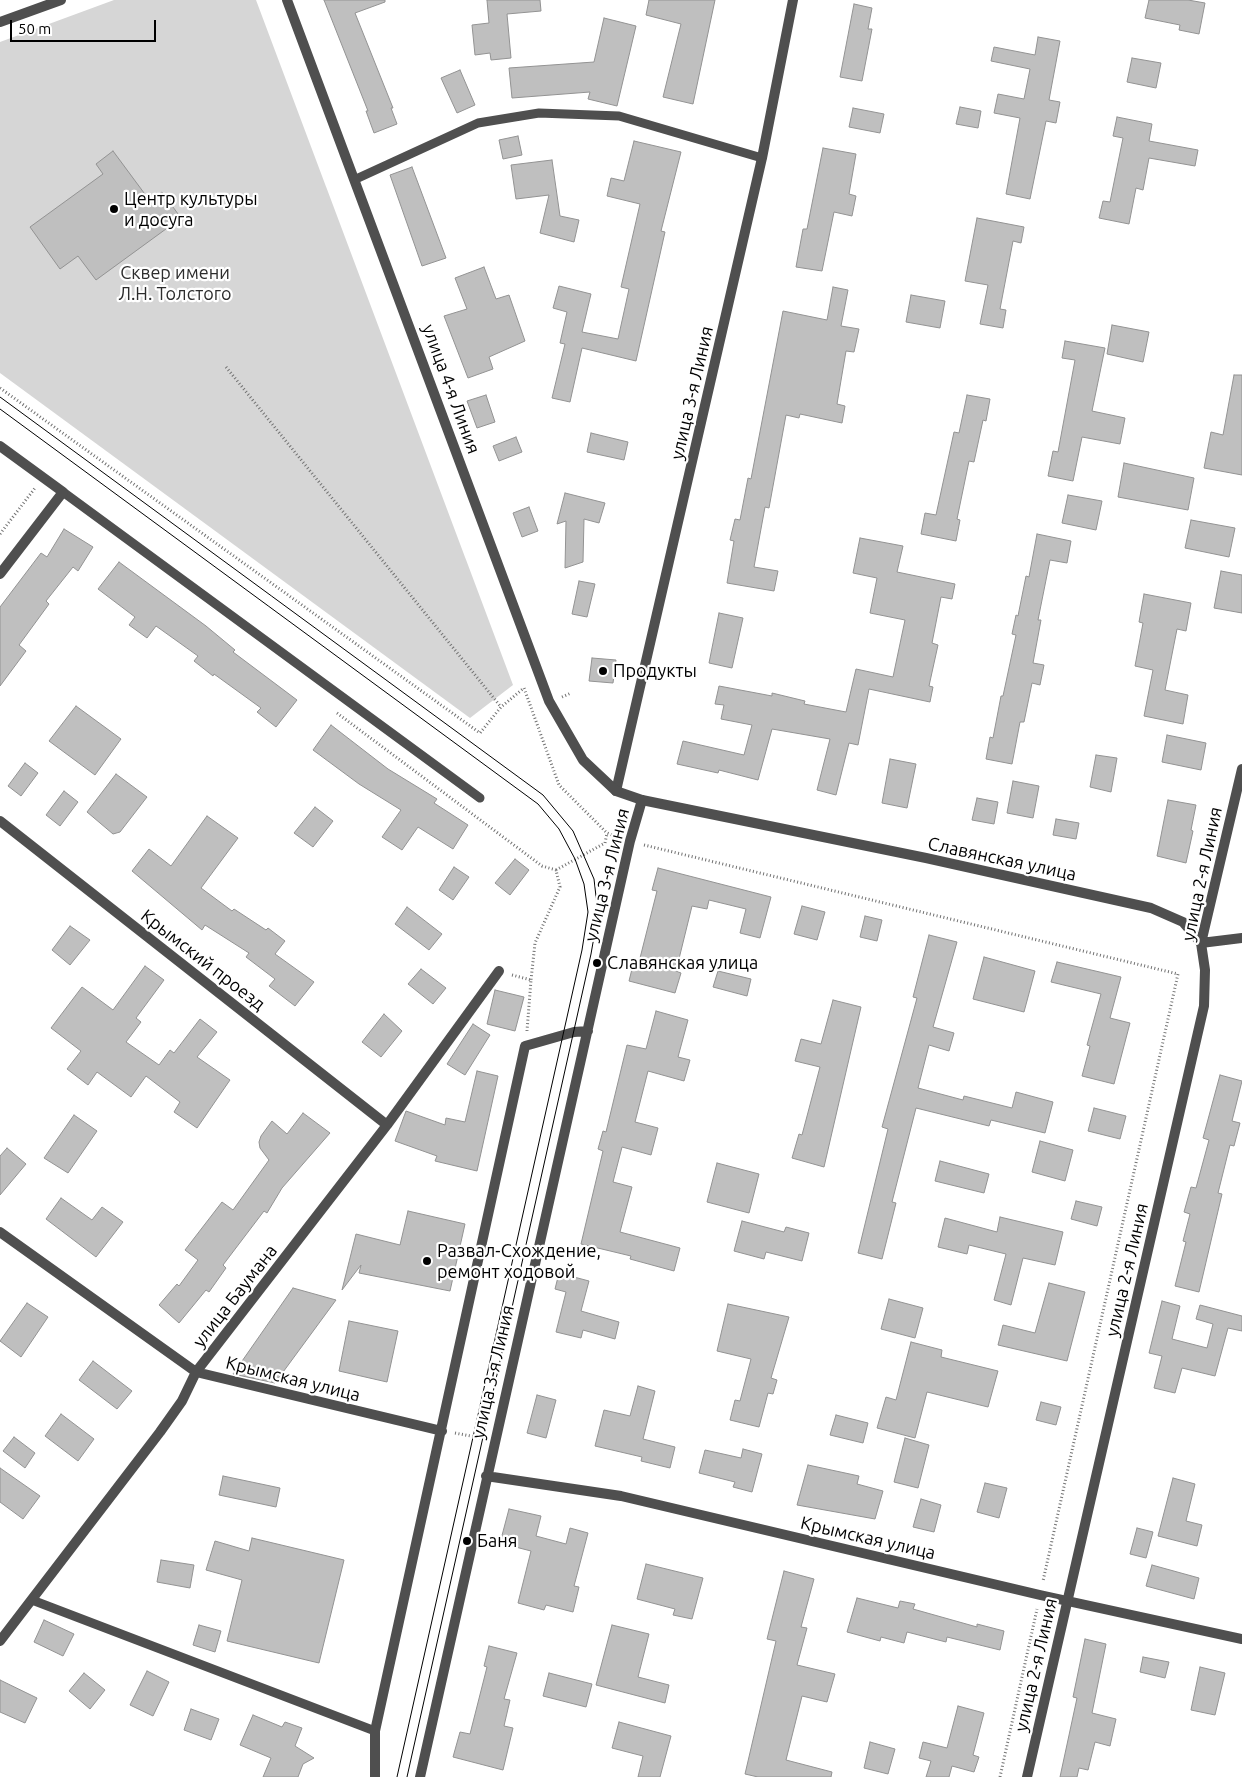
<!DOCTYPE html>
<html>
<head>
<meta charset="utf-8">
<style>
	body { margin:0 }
	#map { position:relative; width:1242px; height:1777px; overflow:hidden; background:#fff; font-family:Ubuntu,sans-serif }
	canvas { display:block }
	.scale { position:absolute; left:10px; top:20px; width:146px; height:22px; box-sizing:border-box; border:2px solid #000; border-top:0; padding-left:6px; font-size:15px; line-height:18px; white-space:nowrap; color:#000; -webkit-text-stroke:4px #fff; paint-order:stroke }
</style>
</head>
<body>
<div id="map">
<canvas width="1242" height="1777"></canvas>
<div class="scale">50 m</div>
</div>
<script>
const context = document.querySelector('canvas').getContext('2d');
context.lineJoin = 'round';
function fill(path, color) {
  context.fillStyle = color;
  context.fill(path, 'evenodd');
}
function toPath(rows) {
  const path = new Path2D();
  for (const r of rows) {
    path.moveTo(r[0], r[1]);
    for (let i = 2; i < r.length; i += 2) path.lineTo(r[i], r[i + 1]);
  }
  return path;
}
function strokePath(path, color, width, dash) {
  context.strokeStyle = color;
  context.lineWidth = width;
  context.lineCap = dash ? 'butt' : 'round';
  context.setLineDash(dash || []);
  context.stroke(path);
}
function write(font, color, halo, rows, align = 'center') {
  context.font = font + ' Ubuntu,sans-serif';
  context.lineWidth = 4.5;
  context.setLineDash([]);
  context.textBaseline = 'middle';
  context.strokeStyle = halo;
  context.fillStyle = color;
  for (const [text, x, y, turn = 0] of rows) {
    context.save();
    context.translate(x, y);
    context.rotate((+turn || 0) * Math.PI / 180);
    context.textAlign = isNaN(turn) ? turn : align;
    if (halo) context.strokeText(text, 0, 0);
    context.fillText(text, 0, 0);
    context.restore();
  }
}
const green = toPath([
	[114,0,256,0,513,685,470,718,0,373,0,42]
]);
const building = toPath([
	[324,0,385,0,385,2,355,13,393,108,391,108,397,124,374,133,366,111,368,111,324,0],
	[487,0,540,0,541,11,507,14,511,58,491,60,490,53,475,55,472,25,489,23,487,0],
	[649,0,715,0,693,104,663,97,681,24,646,15,649,0],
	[1149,0,1188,0,1205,3,1199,34,1179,30,1180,25,1145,18,1149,0],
	[854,4,872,8,868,29,872,29,862,81,840,77,854,4],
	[604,18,636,26,617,106,588,99,590,92,512,98,509,68,594,62,604,18],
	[1038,37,1060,41,1049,100,1060,102,1056,123,1046,121,1030,199,1006,194,1020,118,994,113,998,94,1024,99,1030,69,991,61,994,47,1035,55,1038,37],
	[1132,58,1161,63,1156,88,1127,82,1132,58],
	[460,70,475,105,457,113,441,78,460,70],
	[960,107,981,111,978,128,956,124,960,107],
	[853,108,884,114,880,133,849,127,853,108],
	[1117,117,1152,124,1149,141,1198,150,1195,166,1149,158,1143,190,1136,188,1129,224,1099,218,1103,201,1110,202,1123,138,1113,136,1117,117],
	[518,136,522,155,503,159,499,140,518,136],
	[634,141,681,152,661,231,665,232,636,361,582,348,570,402,552,398,565,344,560,343,567,312,553,308,559,286,591,294,582,332,618,339,629,289,621,287,640,204,607,196,611,178,624,181,634,141],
	[823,148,856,154,849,194,856,196,852,216,834,212,822,271,796,267,803,229,807,229,823,148],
	[113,151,150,201,162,192,181,218,96,280,78,256,60,269,30,227,103,174,96,164,113,151],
	[552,160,560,216,579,220,574,242,540,233,549,195,516,199,511,165,552,160],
	[412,167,446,258,422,266,390,175,412,167],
	[977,218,1024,227,1021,243,1013,241,1000,309,1006,310,1003,328,980,324,988,285,965,281,977,218],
	[484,267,496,299,509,295,525,341,489,357,493,369,468,378,444,316,467,309,455,278,484,267],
	[833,287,848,290,841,326,859,329,854,352,846,351,837,404,845,406,842,423,800,414,799,418,786,415,769,508,765,507,754,567,778,571,774,591,727,583,734,541,730,540,735,519,740,520,748,478,751,479,783,311,827,320,833,287],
	[911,295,945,301,940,328,906,322,911,295],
	[1112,325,1149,332,1143,362,1107,354,1112,325],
	[1065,341,1105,348,1092,411,1125,418,1120,444,1082,437,1073,481,1048,476,1053,451,1058,452,1075,360,1062,358,1065,341],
	[1234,375,1242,375,1242,475,1204,468,1211,432,1223,435,1234,375],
	[486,395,495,422,477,428,467,401,486,395],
	[967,395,990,399,986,421,983,420,974,462,969,461,957,519,960,520,956,541,921,534,925,513,936,515,954,432,959,433,967,395],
	[591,433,628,442,624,460,587,452,591,433],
	[516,437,522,452,499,461,493,446,516,437],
	[1124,463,1194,478,1188,510,1118,497,1124,463],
	[565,493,605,503,599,523,584,519,583,562,565,568,566,521,557,524,565,493],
	[1068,495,1102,501,1096,530,1062,523,1068,495],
	[529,507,538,531,522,537,513,513,529,507],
	[1191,520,1235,528,1229,557,1185,548,1191,520],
	[64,529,93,547,78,571,73,567,46,601,49,604,19,645,26,651,0,686,0,607,41,553,47,557,64,529],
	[1037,534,1071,541,1067,563,1050,560,1038,620,1041,620,1033,663,1044,665,1040,685,1032,683,1024,722,1020,722,1012,764,986,759,990,737,993,738,1001,696,1003,696,1016,635,1012,634,1016,615,1018,616,1026,576,1029,577,1037,534],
	[860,538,903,546,897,572,955,584,952,599,941,597,932,643,938,645,929,686,933,687,930,702,869,689,858,745,849,743,836,795,817,790,830,739,772,729,758,780,719,770,718,773,677,764,683,741,744,755,752,725,721,719,724,705,715,704,719,686,772,696,772,693,805,701,804,704,846,712,856,669,893,677,905,620,870,613,877,578,853,573,860,538],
	[119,562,206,626,235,650,233,652,297,700,276,727,257,712,261,708,214,674,213,676,194,661,198,656,156,626,147,638,129,625,135,617,98,589,119,562],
	[1221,571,1242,575,1242,613,1214,608,1221,571],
	[579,581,595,584,587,617,572,614,579,581],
	[1144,594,1191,603,1186,631,1177,629,1165,690,1188,695,1183,724,1144,716,1153,670,1135,666,1143,623,1139,622,1144,594],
	[719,613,743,618,732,668,709,663,719,613],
	[592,658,616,660,613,683,589,681,592,658],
	[76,706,121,739,95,775,49,741,76,706],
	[331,725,388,769,437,799,434,803,468,825,453,849,418,827,402,850,382,837,401,810,359,784,313,750,331,725],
	[1167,735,1206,743,1201,770,1162,762,1167,735],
	[1096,755,1117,758,1111,792,1090,787,1096,755],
	[890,759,916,764,907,808,882,803,890,759],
	[25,763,38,773,21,796,8,786,25,763],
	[116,774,147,797,120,832,113,834,87,812,116,774],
	[1013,781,1039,786,1033,818,1007,813,1013,781],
	[64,791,78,802,60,826,46,815,64,791],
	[977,798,998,802,994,824,972,820,977,798],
	[1168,800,1196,805,1191,830,1193,831,1186,863,1157,856,1168,800],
	[315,807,333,821,313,847,294,833,315,807],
	[207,816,238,838,201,888,232,911,234,909,266,930,268,928,285,941,275,954,314,982,295,1006,269,986,275,979,246,957,249,953,205,925,202,930,132,871,149,849,171,866,207,816],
	[1056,819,1079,823,1076,839,1053,835,1056,819],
	[515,859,529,870,510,895,495,883,515,859],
	[454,867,469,877,453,900,439,890,454,867],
	[658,868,771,897,760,938,740,933,746,909,709,900,707,909,692,906,676,971,681,973,675,993,629,981,634,961,639,962,657,891,652,890,658,868],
	[802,906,825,912,817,940,794,934,802,906],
	[407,907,442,934,429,950,395,924,407,907],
	[865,916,882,920,877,941,860,937,865,916],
	[70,926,90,940,70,965,52,950,70,926],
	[929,935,957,942,933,1027,954,1033,949,1051,929,1045,918,1088,963,1100,964,1096,1012,1108,1016,1092,1053,1102,1045,1133,991,1120,989,1126,916,1108,892,1202,896,1203,882,1259,858,1253,888,1129,882,1127,917,998,913,997,929,935],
	[984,957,1035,971,1024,1012,973,999,984,957],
	[1057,962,1121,977,1110,1018,1130,1023,1114,1084,1082,1076,1090,1046,1087,1045,1101,994,1051,982,1057,962],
	[145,966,164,980,136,1018,141,1022,126,1042,159,1065,170,1050,174,1053,200,1019,217,1032,197,1057,230,1080,197,1128,174,1112,180,1102,146,1076,131,1097,97,1072,88,1085,67,1069,81,1051,51,1028,82,987,113,1010,145,966],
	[421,969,446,988,433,1004,408,984,421,969],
	[718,971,751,979,747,996,713,987,718,971],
	[495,990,524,997,515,1031,487,1024,495,990],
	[833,1000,861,1007,824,1167,792,1158,799,1134,802,1135,820,1067,795,1061,801,1039,821,1044,833,1000],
	[656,1011,688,1020,678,1057,690,1060,684,1081,648,1071,635,1122,658,1128,651,1155,622,1147,613,1182,632,1187,620,1232,680,1248,674,1271,630,1259,631,1256,581,1244,603,1151,598,1149,603,1131,606,1132,627,1045,646,1049,656,1011],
	[384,1014,402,1031,381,1057,362,1042,384,1014],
	[473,1024,490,1035,465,1075,447,1064,473,1024],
	[477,1071,498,1076,477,1171,435,1161,437,1156,395,1141,406,1111,445,1125,446,1118,465,1122,477,1071],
	[1220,1075,1242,1081,1232,1121,1240,1123,1234,1146,1230,1145,1218,1193,1222,1194,1199,1292,1175,1286,1186,1242,1183,1241,1190,1214,1184,1212,1191,1187,1196,1188,1209,1140,1203,1138,1220,1075],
	[1094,1108,1126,1116,1120,1139,1088,1131,1094,1108],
	[303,1113,330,1133,282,1188,267,1213,264,1211,223,1265,226,1268,209,1292,206,1290,179,1323,159,1305,177,1284,179,1286,198,1260,185,1250,222,1202,233,1210,269,1160,260,1148,259,1142,261,1136,272,1121,287,1134,303,1113],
	[74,1115,97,1131,68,1173,44,1158,74,1115],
	[1040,1141,1073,1150,1065,1181,1032,1172,1040,1141],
	[7,1148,26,1164,0,1195,0,1156,7,1148],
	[940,1161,989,1174,984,1193,935,1181,940,1161],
	[717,1163,759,1174,749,1213,707,1202,717,1163],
	[61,1198,92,1220,102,1207,123,1222,96,1257,46,1219,61,1198],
	[1076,1201,1102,1207,1097,1226,1071,1219,1076,1201],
	[408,1211,465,1224,450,1291,359,1273,361,1265,342,1290,356,1234,400,1245,408,1211],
	[1000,1217,1063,1232,1055,1265,1023,1258,1011,1305,994,1300,1006,1254,969,1245,967,1254,938,1247,945,1218,997,1232,1000,1217],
	[742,1221,784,1232,786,1227,809,1233,802,1261,766,1252,764,1259,734,1251,742,1221],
	[559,1273,589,1281,581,1311,619,1322,615,1339,583,1330,581,1338,556,1332,566,1292,555,1289,559,1273],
	[1049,1283,1085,1292,1067,1361,998,1345,1003,1325,1035,1333,1049,1283],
	[293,1288,336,1300,275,1383,233,1374,293,1288],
	[889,1299,923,1308,915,1338,881,1329,889,1299],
	[1162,1301,1180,1306,1172,1339,1207,1348,1213,1324,1196,1319,1200,1305,1242,1316,1242,1331,1228,1328,1215,1376,1182,1368,1175,1393,1154,1388,1162,1356,1149,1353,1162,1301],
	[27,1303,48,1317,21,1357,0,1341,27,1303],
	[728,1304,789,1317,771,1378,777,1380,773,1394,768,1393,759,1427,730,1420,735,1400,740,1401,751,1359,717,1351,728,1304],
	[349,1321,398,1331,387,1382,339,1371,349,1321],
	[911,1342,942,1350,941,1357,998,1371,988,1407,927,1392,915,1438,877,1428,886,1397,896,1400,911,1342],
	[93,1361,132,1391,117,1409,79,1380,93,1361],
	[638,1386,655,1391,643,1439,675,1447,670,1468,641,1461,642,1457,595,1446,604,1410,630,1416,638,1386],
	[537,1395,556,1400,546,1438,527,1433,537,1395],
	[1041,1402,1061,1407,1056,1425,1036,1420,1041,1402],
	[61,1414,94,1439,78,1461,45,1436,61,1414],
	[836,1415,868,1423,863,1443,830,1435,836,1415],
	[14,1437,35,1453,25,1468,3,1451,14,1437],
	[905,1438,929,1445,918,1488,894,1482,905,1438],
	[743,1449,762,1454,752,1492,733,1487,735,1482,699,1473,705,1450,741,1458,743,1449],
	[808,1465,859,1476,857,1484,883,1491,875,1519,797,1505,808,1465],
	[0,1468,40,1496,23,1519,0,1502,0,1468],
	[223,1476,280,1488,276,1507,219,1495,223,1476],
	[1173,1478,1195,1484,1186,1521,1202,1525,1197,1546,1158,1536,1173,1478],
	[985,1483,1007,1488,999,1518,977,1512,985,1483],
	[921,1499,941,1505,934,1532,913,1527,921,1499],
	[509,1509,541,1516,536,1536,566,1544,570,1528,588,1533,574,1586,579,1587,573,1612,546,1605,544,1610,518,1603,531,1551,500,1543,509,1509],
	[1137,1528,1153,1532,1146,1558,1130,1554,1137,1528],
	[252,1538,344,1560,319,1663,227,1641,242,1580,206,1570,215,1541,249,1551,252,1538],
	[161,1560,194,1565,190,1588,157,1582,161,1560],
	[646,1564,703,1578,692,1619,673,1615,675,1609,637,1599,646,1564],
	[1152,1565,1199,1578,1194,1599,1146,1586,1152,1565],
	[784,1571,814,1579,801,1627,807,1628,797,1665,835,1674,827,1702,802,1696,786,1760,832,1772,831,1777,758,1777,745,1774,776,1641,767,1639,784,1571],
	[857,1598,898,1608,900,1601,915,1604,913,1609,977,1627,977,1624,1004,1631,1000,1650,947,1637,946,1642,907,1632,904,1643,881,1637,880,1641,847,1632,857,1598],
	[44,1620,74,1634,63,1656,34,1642,44,1620],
	[199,1625,221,1631,215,1652,193,1645,199,1625],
	[612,1625,649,1634,638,1677,669,1685,665,1703,596,1685,612,1625],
	[1085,1639,1106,1644,1092,1713,1116,1719,1110,1746,1095,1742,1088,1770,1079,1768,1077,1777,1060,1777,1077,1698,1073,1697,1085,1639],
	[489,1646,517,1653,504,1699,510,1700,504,1726,513,1728,503,1770,453,1757,460,1732,470,1734,487,1667,484,1666,489,1646],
	[1143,1657,1169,1662,1165,1678,1140,1672,1143,1657],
	[1200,1667,1225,1673,1215,1715,1191,1710,1200,1667],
	[147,1671,169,1682,153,1716,130,1705,147,1671],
	[84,1673,105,1690,90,1709,69,1691,84,1673],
	[549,1673,592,1684,586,1707,543,1696,549,1673],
	[0,1680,37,1698,25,1723,0,1712,0,1680],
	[958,1706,984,1713,973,1755,979,1757,974,1772,952,1766,949,1777,926,1777,931,1761,919,1758,923,1742,947,1748,958,1706],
	[191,1709,219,1719,211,1740,184,1730,191,1709],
	[253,1715,282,1727,285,1722,302,1728,295,1746,314,1758,303,1764,298,1777,263,1777,271,1758,240,1745,253,1715],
	[619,1722,671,1736,660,1777,638,1777,643,1756,612,1748,619,1722],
	[870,1742,895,1749,888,1774,864,1768,870,1742]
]);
const path = toPath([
	[226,367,501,707],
	[0,388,480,733,501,707,524,688,559,785,607,833,617,837],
	[0,534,35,488],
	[562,697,571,693],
	[337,713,542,866,556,870,560,887,535,943,531,980],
	[644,845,1178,974,1043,1581],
	[556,870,605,843,607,833],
	[512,975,531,980,527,1031],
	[455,1433,481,1438],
	[1000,1777,1037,1609]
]);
const service = toPath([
	[356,179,478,123,539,113,619,116,762,158],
	[63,492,480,798],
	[32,1600,375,1731]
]);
const minor = toPath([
	[1242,769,1201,943,1242,938],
	[616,791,762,158,793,0],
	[0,821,387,1125],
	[0,1232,196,1372,442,1431],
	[486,1476,621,1496,1040,1595,1242,1639],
	[0,1641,160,1432,182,1401,196,1372,387,1125,499,971],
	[375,1777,375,1731,525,1046,574,1032,588,1031],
	[420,1777,630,841,642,800]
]);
const tertiary = toPath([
	[287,0,549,701,583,760,616,791,642,800,926,858,1151,908,1183,922,1201,943,1205,970,1204,1006,1027,1777],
	[0,22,61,0],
	[0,446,63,492,0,574]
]);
const tram = toPath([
	[0,397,543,795,573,831,594,879,598,914,591,954,407,1777],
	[0,409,538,804,559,829,575,859,584,884,588,912,582,950,397,1777]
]);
const markers = [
	[114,209,5,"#000"],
	[603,671,5,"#000"],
	[597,963,5,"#000"],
	[427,1261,5,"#000"],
	[467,1541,5,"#000"]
];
const poiNames = [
	["Центр культуры",124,199],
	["и досуга",124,220],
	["Продукты",613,671],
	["Славянская улица",607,963],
	["Развал-Схождение,",437,1251],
	["ремонт ходовой",437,1272],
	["Баня",477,1541]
];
const parkNames = [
	["Сквер имени",175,273],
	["Л.Н. Толстого",175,294]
];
const streetNames = [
	["улица 4-я Линия",451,389,70],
	["улица 3-я Линия",692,393,-77],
	["Славянская улица",1002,859,12],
	["улица 2-я Линия",1202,874,-78],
	["улица 3-я Линия",607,875,-76],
	["Крымский проезд",203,960,38],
	["улица 2-я Линия",1127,1270,-77],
	["улица Баумана",235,1296,-52],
	["улица 3-я Линия",493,1372,-77],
	["Крымская улица",293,1379,14],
	["Крымская улица",868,1538,13],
	["улица 2-я Линия",1036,1665,-77]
];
fill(green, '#d6d6d6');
fill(building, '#bfbfbf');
strokePath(building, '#939393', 1);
strokePath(path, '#717171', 3, [1, 2.5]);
strokePath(service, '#4f4f4f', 9);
strokePath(minor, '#4f4f4f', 10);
strokePath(tertiary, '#4f4f4f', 10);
strokePath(tram, '#000', 1);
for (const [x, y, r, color] of markers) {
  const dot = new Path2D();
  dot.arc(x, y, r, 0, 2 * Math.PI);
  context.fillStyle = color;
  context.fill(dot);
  strokePath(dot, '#fff', 2);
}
write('18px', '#000', '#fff', poiNames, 'left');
write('18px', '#2d2d2d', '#fff', parkNames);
write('18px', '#000', '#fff', streetNames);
</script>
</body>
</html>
